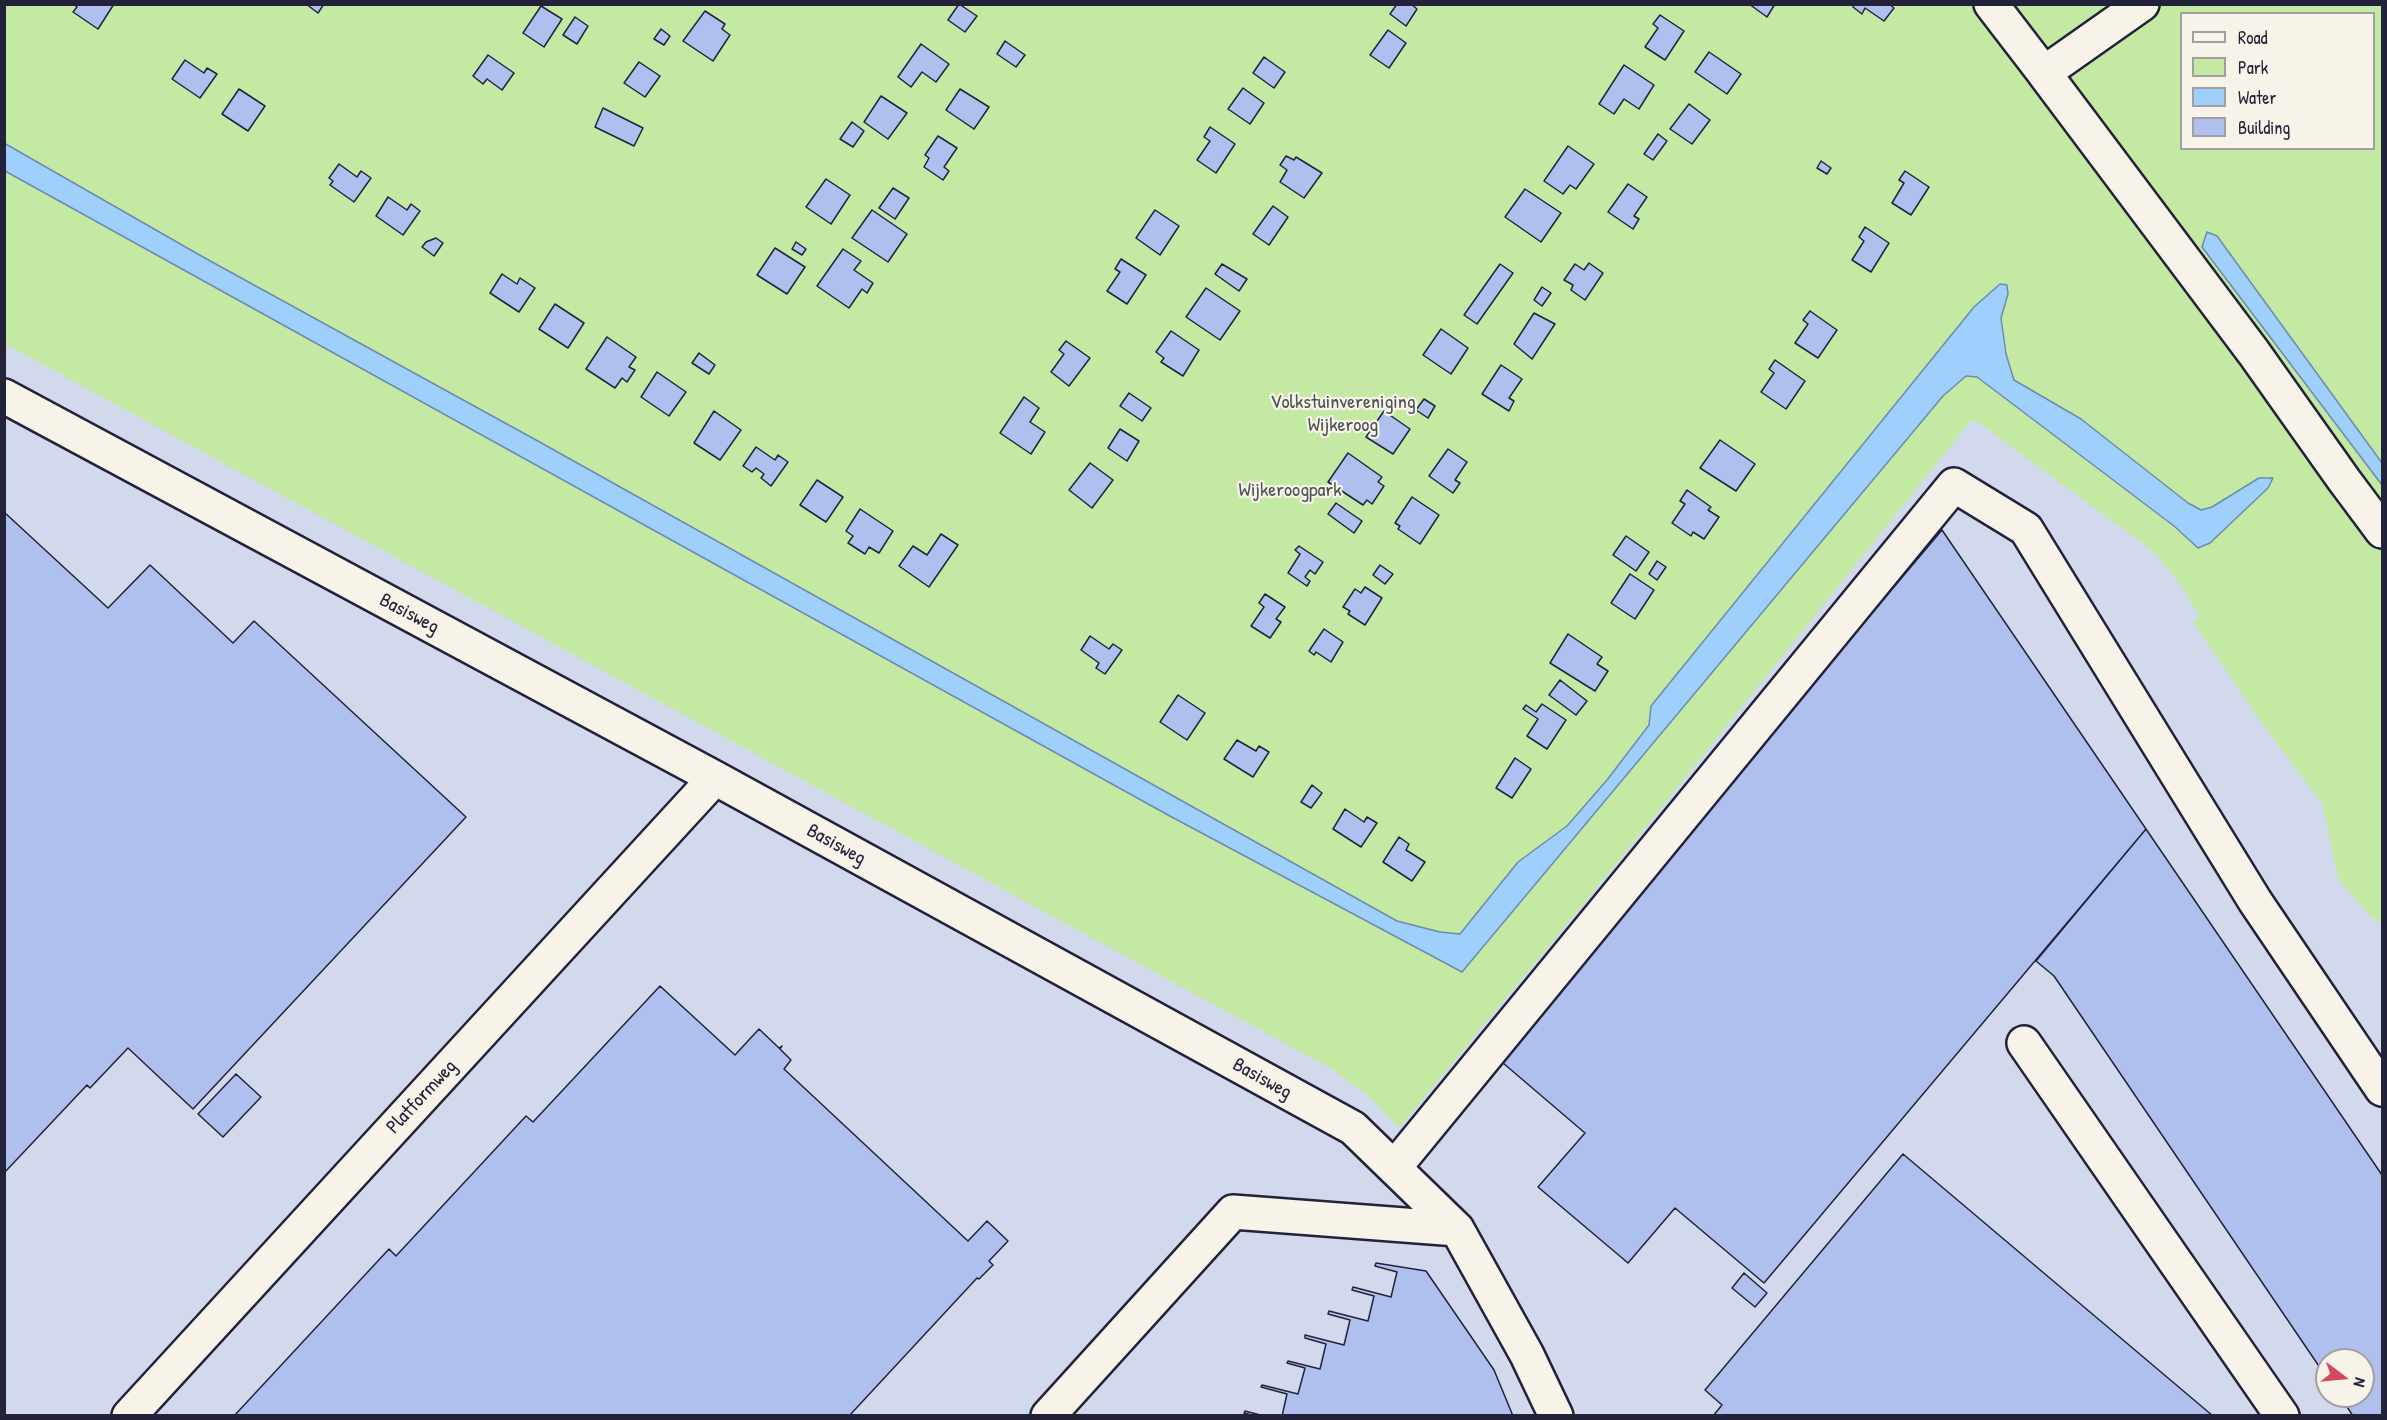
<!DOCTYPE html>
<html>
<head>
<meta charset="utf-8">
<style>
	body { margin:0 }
	#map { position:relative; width:2387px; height:1420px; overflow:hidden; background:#e1e4ea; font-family:"Patrick Hand",sans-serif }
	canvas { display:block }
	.frame { position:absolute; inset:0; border:6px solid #22223b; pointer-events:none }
	.legend { position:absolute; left:2180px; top:12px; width:195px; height:138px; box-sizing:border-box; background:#f7f3e8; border:2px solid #a29fa3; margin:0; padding:8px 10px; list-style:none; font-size:18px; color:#22223b }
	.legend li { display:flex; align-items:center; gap:12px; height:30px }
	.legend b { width:30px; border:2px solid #a29fa3 }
	.north { position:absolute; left:2315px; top:1348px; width:60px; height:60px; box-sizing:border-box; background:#f7f3e8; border:2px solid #a29fa3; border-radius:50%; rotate:106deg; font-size:16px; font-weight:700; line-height:24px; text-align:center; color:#22223b }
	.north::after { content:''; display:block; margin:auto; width:21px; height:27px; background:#d1495b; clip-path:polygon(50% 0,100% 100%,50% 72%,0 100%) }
</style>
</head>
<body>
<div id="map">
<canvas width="2387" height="1420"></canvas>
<div class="frame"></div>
<ul class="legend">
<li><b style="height:8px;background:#f7f3e8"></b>Road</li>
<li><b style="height:16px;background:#c4e9a3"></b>Park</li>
<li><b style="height:16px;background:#9fd0fc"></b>Water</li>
<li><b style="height:16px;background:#afc0ef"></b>Building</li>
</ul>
<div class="north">N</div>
</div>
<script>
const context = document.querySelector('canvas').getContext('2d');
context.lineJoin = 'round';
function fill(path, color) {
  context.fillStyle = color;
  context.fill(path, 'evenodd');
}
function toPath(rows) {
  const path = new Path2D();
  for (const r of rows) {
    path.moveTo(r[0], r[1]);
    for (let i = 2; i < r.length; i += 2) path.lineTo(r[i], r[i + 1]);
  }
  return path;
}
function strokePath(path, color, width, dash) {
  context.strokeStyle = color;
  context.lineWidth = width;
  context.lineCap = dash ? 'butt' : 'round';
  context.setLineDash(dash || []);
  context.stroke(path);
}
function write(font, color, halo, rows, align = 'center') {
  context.font = font + ' "Patrick Hand",sans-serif';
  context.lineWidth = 4.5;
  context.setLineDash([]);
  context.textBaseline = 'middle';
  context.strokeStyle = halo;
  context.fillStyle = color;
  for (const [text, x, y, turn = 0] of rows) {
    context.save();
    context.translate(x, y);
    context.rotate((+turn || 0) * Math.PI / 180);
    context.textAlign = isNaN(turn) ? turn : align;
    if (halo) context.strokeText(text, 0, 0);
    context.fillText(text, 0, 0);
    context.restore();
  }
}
const built = toPath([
	[4,238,1972,398,2382,729,2382,1415,5,1415],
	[2327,1360,2363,1360,2363,1396,2327,1396]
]);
const green = toPath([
	[4,5,2382,5,2382,924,2371,917,2338,879,2323,805,2261,722,2193,622,2200,617,2177,580,2153,551,1975,420,1969,423,1612,869,1399,1128,1365,1093,1330,1068,5,344],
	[2182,14,2374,14,2374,148,2182,148]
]);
const water = toPath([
	[4,143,203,257,536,440,1397,921,1440,932,1460,934,1518,862,1567,826,1607,780,1649,725,1651,706,1974,307,2000,284,2007,285,2008,294,2001,318,2006,354,2014,380,2081,419,2188,503,2201,510,2212,507,2259,478,2273,478,2268,488,2210,543,2198,548,2174,526,1977,377,1966,376,1943,396,1462,972,1168,815,5,171,4,143],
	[2207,232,2217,236,2382,463,2382,485,2202,247,2207,232]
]);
const building = toPath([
	[73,4,114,4,98,29,73,12,77,7,73,4],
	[306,4,324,4,318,13,306,4],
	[959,4,977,16,965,32,948,20,959,4],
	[1397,4,1411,4,1417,9,1406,26,1390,14,1397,4],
	[1749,4,1775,4,1767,17,1749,4],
	[1854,4,1889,4,1894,8,1884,21,1865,8,1862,14,1853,7,1854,4],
	[541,6,562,19,544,47,523,33,541,6],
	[705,11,725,24,722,29,730,35,713,61,683,41,705,11],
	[1660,15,1684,31,1665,60,1645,47,1658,28,1653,24,1660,15],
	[575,17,588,26,577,44,563,35,575,17],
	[661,29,670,36,664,45,654,39,661,29],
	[1388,30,1406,43,1389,68,1370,55,1388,30],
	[1005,41,1025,55,1016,67,997,54,1005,41],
	[921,44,949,64,936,82,922,72,911,87,898,77,921,44],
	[1709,52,1741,74,1727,94,1695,72,1709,52],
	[488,55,514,73,502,90,487,79,483,84,473,76,488,55],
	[1264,57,1285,72,1274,88,1253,73,1264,57],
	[185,60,204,73,207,68,217,74,200,98,172,79,185,60],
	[639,62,660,76,645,97,624,83,639,62],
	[1624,65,1654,85,1639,109,1624,99,1614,114,1599,104,1624,65],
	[1243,88,1264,103,1250,124,1228,109,1243,88],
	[239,89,265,106,248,131,222,114,239,89],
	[960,89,989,107,974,129,946,110,960,89],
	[881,96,907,113,888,139,864,122,881,96],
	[1689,104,1710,120,1692,144,1670,129,1689,104],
	[603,108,643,128,634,146,595,127,603,108],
	[852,122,864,131,853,147,840,139,852,122],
	[1210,127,1235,144,1216,173,1197,160,1210,141,1204,137,1210,127],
	[1658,134,1667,141,1653,160,1644,154,1658,134],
	[938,136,957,148,944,167,949,171,943,180,924,167,929,158,925,155,938,136],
	[1568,146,1594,164,1576,189,1570,185,1563,194,1544,181,1568,146],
	[1286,156,1294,160,1296,157,1322,173,1304,198,1280,182,1287,170,1280,165,1286,156],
	[1821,161,1831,168,1827,174,1817,168,1821,161],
	[339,164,357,177,361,171,371,178,354,202,330,185,333,181,329,178,339,164],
	[1905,171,1929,187,1911,215,1892,203,1904,183,1899,180,1905,171],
	[826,179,850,195,831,224,806,207,826,179],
	[1628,184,1647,197,1634,216,1639,219,1633,229,1608,212,1628,184],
	[893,188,909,198,895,219,879,208,893,188],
	[1525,189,1561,213,1541,242,1505,217,1525,189],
	[388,197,407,210,411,204,420,211,403,235,376,216,388,197],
	[1273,206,1288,217,1269,245,1253,234,1273,206],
	[872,210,907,234,888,262,852,238,872,210],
	[1155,210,1179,226,1160,255,1136,238,1155,210],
	[1865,227,1889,243,1871,272,1852,260,1864,241,1859,237,1865,227],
	[436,238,443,243,434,256,422,247,426,242,436,238],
	[796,242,806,249,802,255,792,249,796,242],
	[775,248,805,267,787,294,757,275,775,248],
	[843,249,861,261,854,270,873,283,867,293,862,289,849,308,817,286,843,249],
	[1121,259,1146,275,1127,304,1107,291,1120,272,1115,269,1121,259],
	[1589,263,1603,273,1585,300,1571,290,1573,285,1564,280,1575,264,1584,270,1589,263],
	[1222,264,1247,279,1239,291,1215,274,1222,264],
	[1500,264,1513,273,1477,324,1464,315,1500,264],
	[502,274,517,284,520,278,535,288,519,312,490,293,502,274],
	[1542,287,1551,293,1542,306,1534,300,1542,287],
	[1206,288,1240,311,1220,340,1186,317,1206,288],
	[555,304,584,323,568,348,539,329,555,304],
	[1810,311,1837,330,1818,358,1795,343,1808,324,1803,320,1810,311],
	[1534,313,1555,324,1532,359,1514,344,1534,313],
	[1441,329,1468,348,1451,374,1423,355,1441,329],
	[1171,331,1199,350,1183,376,1161,362,1164,358,1156,352,1171,331],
	[607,337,636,357,629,367,635,370,627,382,622,378,615,388,586,369,607,337],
	[1066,341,1090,358,1069,386,1051,372,1064,354,1059,350,1066,341],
	[699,353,715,365,709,374,692,363,699,353],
	[1775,360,1805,381,1786,409,1761,392,1774,373,1769,369,1775,360],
	[1501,365,1522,379,1509,398,1514,401,1509,411,1482,394,1501,365],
	[657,372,686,392,669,416,641,397,657,372],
	[1129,393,1151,408,1142,421,1120,406,1129,393],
	[1024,397,1039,408,1030,422,1045,432,1031,454,1000,433,1024,397],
	[1424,399,1435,406,1428,418,1416,410,1424,399],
	[714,411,741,430,720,460,694,443,714,411],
	[1384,411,1410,429,1393,454,1366,437,1384,411],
	[1120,429,1139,441,1127,461,1108,448,1120,429],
	[1720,440,1755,464,1736,491,1700,468,1720,440],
	[756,447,775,460,778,455,788,462,771,486,761,478,764,474,756,468,752,472,743,466,756,447],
	[1448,449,1467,462,1455,480,1460,483,1453,493,1429,476,1448,449],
	[1348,453,1382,477,1378,482,1384,486,1372,504,1367,500,1363,505,1328,482,1348,453],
	[1090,463,1113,480,1092,508,1069,490,1090,463],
	[817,480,843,497,826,522,800,505,817,480],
	[1687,490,1711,507,1708,510,1719,517,1704,539,1693,532,1691,536,1672,523,1685,504,1680,501,1687,490],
	[1412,497,1439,515,1420,544,1398,529,1400,526,1395,523,1412,497],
	[1336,503,1362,521,1354,533,1328,514,1336,503],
	[860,509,893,531,879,553,869,547,865,554,848,543,853,536,846,531,860,509],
	[4,512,108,608,150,565,233,643,254,621,466,817,193,1109,128,1048,90,1088,87,1085,4,1173,4,512],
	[1942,530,2146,829,1764,1283,1675,1208,1628,1263,1538,1187,1585,1133,1496,1057,1942,530],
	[941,534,958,545,929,587,899,566,913,546,927,555,941,534],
	[1626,536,1649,552,1636,571,1613,555,1626,536],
	[1299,546,1323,562,1315,574,1310,570,1305,577,1310,581,1307,586,1288,573,1300,554,1295,550,1299,546],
	[1657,561,1666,567,1657,580,1649,574,1657,561],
	[1380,565,1393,574,1385,584,1373,575,1380,565],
	[1630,574,1654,590,1635,619,1611,603,1630,574],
	[1365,587,1382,598,1365,625,1348,614,1350,611,1343,607,1355,589,1361,593,1365,587],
	[1265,594,1285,607,1276,619,1281,622,1270,638,1251,626,1264,607,1259,603,1265,594],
	[1324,629,1343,642,1331,662,1316,652,1314,655,1309,651,1324,629],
	[1568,634,1602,657,1597,664,1608,671,1595,691,1550,663,1568,634],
	[1090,636,1109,649,1113,644,1122,650,1105,674,1096,668,1099,663,1081,650,1090,636],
	[1560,680,1587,701,1576,715,1549,695,1560,680],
	[1178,695,1205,713,1187,740,1160,722,1178,695],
	[1542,704,1566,720,1547,749,1527,736,1538,719,1523,709,1526,705,1536,712,1542,704],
	[1237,740,1256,751,1259,746,1269,752,1253,777,1224,759,1237,740],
	[1515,758,1531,769,1512,798,1496,788,1515,758],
	[1312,785,1322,793,1311,808,1301,802,1312,785],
	[1345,809,1364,822,1367,817,1377,823,1361,847,1333,829,1345,809],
	[2146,829,2382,1175,2382,1416,2353,1416,2340,1396,2363,1396,2363,1360,2327,1360,2327,1378,2054,976,2036,961,2146,829],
	[1399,837,1409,844,1406,850,1425,862,1412,881,1383,862,1399,837],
	[660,986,735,1055,759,1029,779,1048,782,1046,780,1049,791,1060,784,1069,968,1241,987,1221,1008,1241,989,1261,993,1265,979,1279,977,1278,849,1416,234,1416,389,1249,396,1256,526,1116,533,1122,660,986],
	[236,1074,261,1097,223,1137,198,1114,236,1074],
	[1903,1154,2213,1416,1713,1416,1722,1405,1705,1390,1903,1154],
	[1376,1263,1426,1271,1494,1370,1513,1416,1282,1416,1287,1394,1261,1387,1262,1385,1298,1394,1305,1368,1287,1363,1288,1361,1320,1369,1326,1344,1305,1338,1305,1335,1344,1345,1350,1320,1328,1314,1329,1311,1368,1321,1374,1296,1352,1290,1353,1287,1391,1297,1397,1272,1375,1266,1376,1263],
	[1744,1273,1767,1293,1755,1307,1732,1288,1744,1273],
	[1245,1411,1264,1416,1255,1416,1244,1413,1245,1411]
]);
const minor = toPath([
	[1991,4,2044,73,2142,4],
	[2044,73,2254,353,2344,480,2382,531],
	[4,396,715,778,1353,1128,1457,1229,1527,1355,1556,1416],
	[2024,1043,2282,1416],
	[1394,1168,1954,485,2026,529,2255,901,2382,1089],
	[129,1416,715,778],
	[1048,1416,1233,1212,1457,1229]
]);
const parkNames = [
	["Volkstuinvereniging",1343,403],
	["Wijkeroog",1343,426],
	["Wijkeroogpark",1290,491]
];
const streetNames = [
	["Basisweg",409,614,28],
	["Basisweg",836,845,29],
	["Basisweg",1262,1079,29],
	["Platformweg",422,1097,-47]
];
fill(built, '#d2d9ec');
fill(green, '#c4e9a3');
fill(water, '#9fd0fc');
strokePath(water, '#6d8aaf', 1.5);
fill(building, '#afc0ef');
strokePath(building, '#22223b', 1.5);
strokePath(minor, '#22223b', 38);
strokePath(minor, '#f7f3e8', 33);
write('20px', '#4a5455', '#f7f3e8', parkNames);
write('20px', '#22223b', '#f7f3e8', streetNames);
</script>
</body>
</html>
